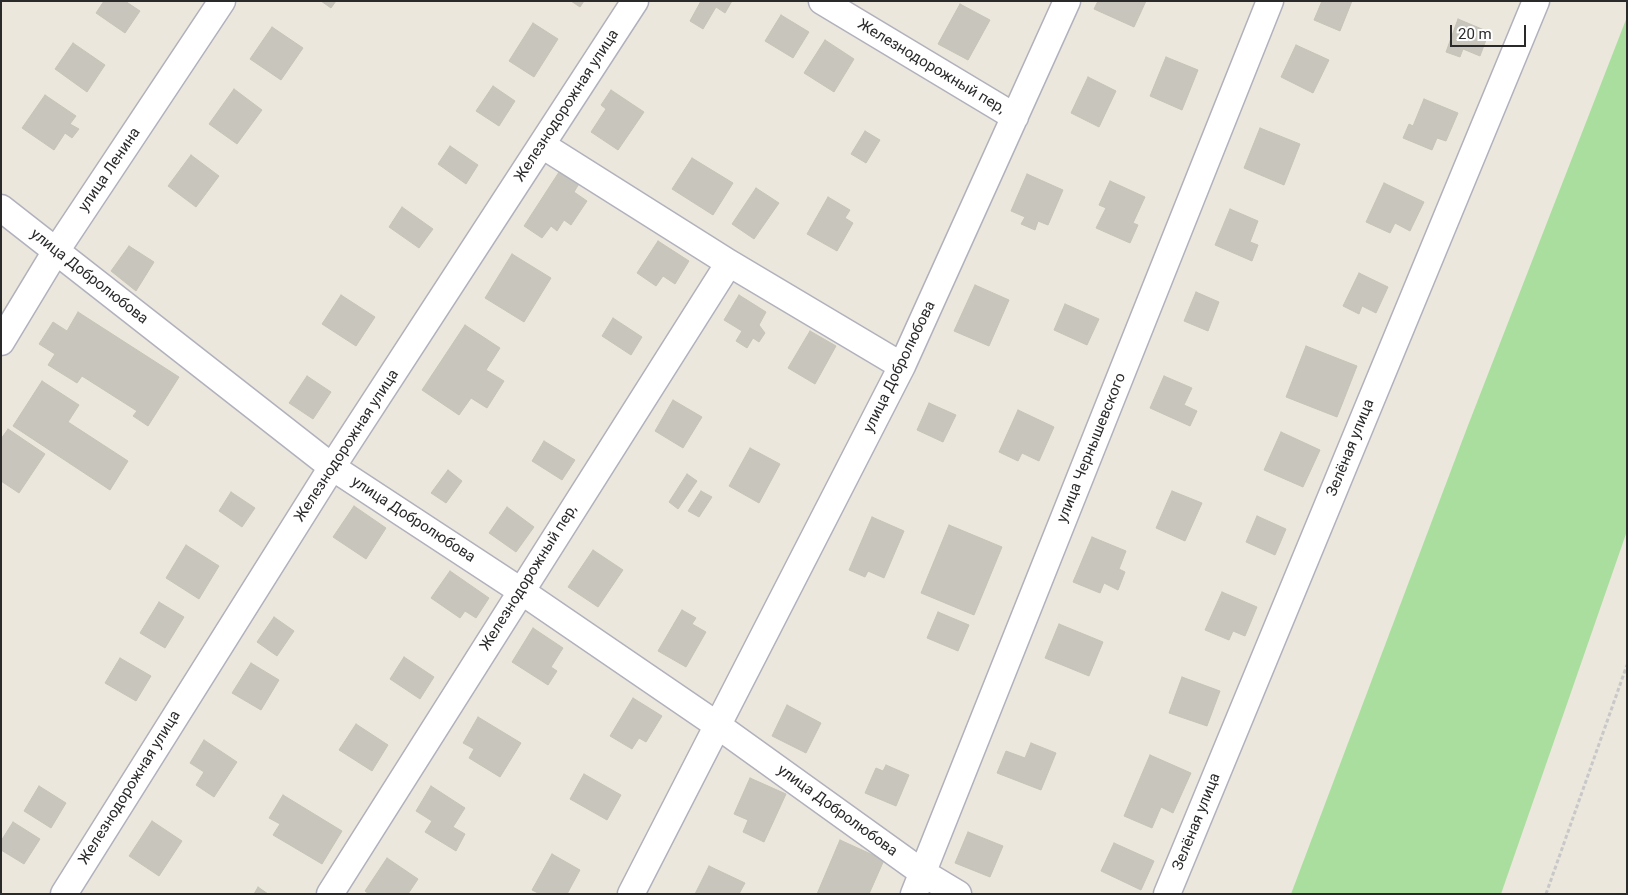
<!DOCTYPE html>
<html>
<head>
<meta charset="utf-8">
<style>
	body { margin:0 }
	#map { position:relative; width:1628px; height:895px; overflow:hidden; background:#ebe7dd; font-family:Roboto,sans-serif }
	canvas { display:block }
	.frame { position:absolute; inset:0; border:2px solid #2a2a2a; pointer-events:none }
	.scale { position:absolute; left:1450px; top:25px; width:76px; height:22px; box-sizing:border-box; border:2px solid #2a2a2a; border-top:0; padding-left:6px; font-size:15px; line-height:18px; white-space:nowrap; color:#2a2a2a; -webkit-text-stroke:4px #fff; paint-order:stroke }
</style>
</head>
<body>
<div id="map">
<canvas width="1628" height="895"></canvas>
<div class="frame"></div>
<div class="scale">20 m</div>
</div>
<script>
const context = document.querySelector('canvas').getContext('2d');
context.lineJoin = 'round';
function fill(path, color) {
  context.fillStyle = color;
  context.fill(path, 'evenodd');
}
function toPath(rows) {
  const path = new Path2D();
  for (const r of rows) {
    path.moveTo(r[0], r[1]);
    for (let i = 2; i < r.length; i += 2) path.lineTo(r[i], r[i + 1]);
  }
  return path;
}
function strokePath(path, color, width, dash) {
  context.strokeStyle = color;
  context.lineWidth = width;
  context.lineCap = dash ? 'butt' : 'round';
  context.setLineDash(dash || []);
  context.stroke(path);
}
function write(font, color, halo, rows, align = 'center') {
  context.font = font + ' Roboto,sans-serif';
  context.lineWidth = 4;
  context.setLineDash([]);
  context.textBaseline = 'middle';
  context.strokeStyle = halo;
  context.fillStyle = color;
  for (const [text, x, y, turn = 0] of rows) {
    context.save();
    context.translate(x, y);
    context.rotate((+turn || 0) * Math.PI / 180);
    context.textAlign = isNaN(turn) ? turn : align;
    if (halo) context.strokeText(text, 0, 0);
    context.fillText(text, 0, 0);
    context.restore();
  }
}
const green = toPath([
	[1627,17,1627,531,1501,894,1291,894,1467,428]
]);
const building = toPath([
	[104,1,125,1,140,11,125,33,96,13,104,1],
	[321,1,336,1,331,8,321,1],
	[571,1,584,1,580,7,571,1],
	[701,1,732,1,725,13,716,7,703,29,690,21,701,1],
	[1098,1,1146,1,1134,27,1094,9,1098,1],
	[1322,1,1352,1,1340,31,1314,20,1322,1],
	[960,4,990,20,968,60,938,44,960,4],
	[781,15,809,32,793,58,765,41,781,15],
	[1458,19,1489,32,1480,56,1463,49,1460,57,1446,52,1458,19],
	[533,23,558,39,534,77,509,61,533,23],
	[272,27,303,48,281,80,250,59,272,27],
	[825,40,854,59,834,92,804,73,825,40],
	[73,43,105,65,87,92,55,69,73,43],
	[1296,45,1329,60,1313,93,1281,77,1296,45],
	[1166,57,1198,70,1182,110,1150,96,1166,57],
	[1088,77,1116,91,1099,127,1071,113,1088,77],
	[493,86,515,101,499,126,476,111,493,86],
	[234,89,262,110,237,144,209,124,234,89],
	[611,90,644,112,618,150,591,132,606,109,601,105,611,90],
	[45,95,76,116,70,124,79,129,72,138,65,133,54,150,22,128,45,95],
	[1424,99,1458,113,1446,141,1437,138,1432,150,1403,138,1409,124,1413,126,1424,99],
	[1260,128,1300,144,1284,185,1244,168,1260,128],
	[865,131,880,140,866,163,851,154,865,131],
	[450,146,478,165,466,184,438,164,450,146],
	[191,155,219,176,196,207,168,186,191,155],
	[692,158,733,183,713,215,672,189,692,158],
	[561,169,580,182,574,192,587,201,571,225,564,220,557,231,551,226,542,238,524,226,561,169],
	[1027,174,1063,190,1048,225,1038,221,1035,230,1021,224,1025,217,1011,211,1027,174],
	[1110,181,1145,197,1133,223,1138,225,1130,243,1096,228,1106,208,1099,205,1110,181],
	[1384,183,1424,202,1410,231,1395,223,1390,233,1366,222,1384,183],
	[756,188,779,203,754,239,732,224,756,188],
	[828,197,850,210,845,218,853,223,837,251,807,234,828,197],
	[402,207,433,229,419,248,389,227,402,207],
	[1230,209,1258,221,1250,242,1258,245,1252,261,1215,245,1230,209],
	[658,241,689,261,675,284,663,276,656,286,637,273,658,241],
	[129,246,154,262,136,291,111,271,129,246],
	[512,254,551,278,524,322,485,298,512,254],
	[1359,273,1388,287,1376,313,1362,306,1359,314,1343,306,1359,273],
	[975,285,1009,300,989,346,954,331,975,285],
	[1196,292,1219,302,1208,331,1184,321,1196,292],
	[341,295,375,317,356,346,322,324,341,295],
	[739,295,766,312,759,325,765,333,759,342,753,338,747,348,736,341,742,331,724,320,739,295],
	[1065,304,1099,319,1087,345,1054,330,1065,304],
	[78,312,179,377,148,426,133,416,137,411,82,376,77,383,48,365,55,354,39,344,53,322,67,331,78,312],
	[613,318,642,337,631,355,602,336,613,318],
	[465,325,500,348,486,370,504,381,487,408,471,398,459,415,422,390,465,325],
	[810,331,836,346,815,384,788,368,810,331],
	[1306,346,1357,366,1337,417,1286,397,1306,346],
	[307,376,331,392,313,419,289,403,307,376],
	[1164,376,1192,388,1184,405,1197,411,1190,426,1150,408,1164,376],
	[42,381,79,405,68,422,128,461,110,490,13,426,42,381],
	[673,400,702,417,683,448,655,431,673,400],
	[929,403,956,415,943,442,917,430,929,403],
	[1018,410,1054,427,1039,461,1022,453,1018,461,999,452,1018,410],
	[8,429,45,454,19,493,1,481,1,439,8,429],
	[1281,432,1320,450,1303,487,1264,470,1281,432],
	[544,441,575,460,562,480,532,461,544,441],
	[750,448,780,464,759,503,729,486,750,448],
	[448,470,462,481,446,503,431,493,448,470],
	[687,474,697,481,678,509,669,502,687,474],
	[701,491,712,497,699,517,688,511,701,491],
	[1172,491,1202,503,1185,541,1156,528,1172,491],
	[231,492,255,508,242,527,219,511,231,492],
	[354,506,386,528,366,559,333,537,354,506],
	[507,507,534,527,516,552,489,533,507,507],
	[1257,516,1286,529,1275,555,1246,542,1257,516],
	[872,517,904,531,884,578,868,571,865,577,849,570,872,517],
	[949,525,1002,547,974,615,921,593,949,525],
	[1092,537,1126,551,1119,569,1125,572,1118,590,1104,583,1100,593,1073,582,1092,537],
	[186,545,219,566,199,599,166,578,186,545],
	[593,550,623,570,598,607,568,587,593,550],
	[450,571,489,598,476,618,465,611,460,618,431,598,450,571],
	[1222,592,1257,607,1245,636,1233,631,1229,640,1205,630,1222,592],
	[159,602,184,617,165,648,140,633,159,602],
	[682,610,696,618,692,624,706,632,686,667,658,651,682,610],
	[938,612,969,625,958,651,927,638,938,612],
	[274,617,294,631,277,656,257,642,274,617],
	[1059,624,1103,642,1089,676,1045,658,1059,624],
	[533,628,563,648,551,667,557,671,548,685,512,662,533,628],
	[404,657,434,677,420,699,390,679,404,657],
	[120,658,151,676,136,701,105,683,120,658],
	[251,663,279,680,261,710,232,693,251,663],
	[1182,677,1220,691,1207,726,1169,713,1182,677],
	[633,698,662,716,646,742,639,738,632,749,610,736,633,698],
	[787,705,821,723,806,753,772,736,787,705],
	[478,717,521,743,500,777,469,758,474,749,463,743,478,717],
	[356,724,388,745,372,771,339,750,356,724],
	[204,740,237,762,214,797,196,785,204,772,190,763,204,740],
	[1031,743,1056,753,1041,790,997,773,1006,751,1025,758,1031,743],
	[1150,755,1191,773,1173,813,1161,807,1152,828,1124,816,1150,755],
	[886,765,909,775,896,806,865,793,876,768,883,771,886,765],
	[584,774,621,795,607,820,570,799,584,774],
	[750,778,786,794,764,842,743,832,748,820,734,814,750,778],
	[39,786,66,803,51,828,24,811,39,786],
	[431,786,465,808,453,827,465,834,456,851,425,832,432,821,416,811,431,786],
	[283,795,342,831,322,864,273,835,280,824,269,818,283,795],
	[152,821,182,841,159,876,129,856,152,821],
	[13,822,40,839,24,864,1,850,1,841,13,822],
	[968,832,1003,846,990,877,955,863,968,832],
	[840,840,884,860,869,894,817,894,840,840],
	[1114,843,1154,861,1141,890,1101,871,1114,843],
	[552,854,580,870,567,894,540,894,532,890,552,854],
	[387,858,418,879,408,894,369,894,365,891,387,858],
	[709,866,745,883,739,894,695,894,709,866],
	[258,887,268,894,254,894,258,887]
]);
const path = toPath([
	[1546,894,1627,665]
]);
const street = toPath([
	[822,1,1015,117],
	[542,145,729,263,902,366],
	[1,208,332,467,521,591,717,725,923,873,958,894],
	[1,342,56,251,222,1],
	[64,894,332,467,635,1],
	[330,894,729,263],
	[631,894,902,366,1067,1],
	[914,894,1270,1],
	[1167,894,1536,1]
]);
const streetNames = [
	["Железнодорожный пер,",931,67,31],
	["Железнодорожная улица",567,106,-57],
	["улица Ленина",110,170,-56],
	["улица Добролюбова",89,277,38],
	["улица Добролюбова",900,367,-64],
	["Железнодорожная улица",347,446,-57],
	["улица Чернышевского",1092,448,-68],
	["Зелёная улица",1351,448,-68],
	["улица Добролюбова",413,520,33],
	["Железнодорожный пер,",529,578,-58],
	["Железнодорожная улица",130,788,-58],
	["улица Добролюбова",837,811,36],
	["Зелёная улица",1197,822,-68]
];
fill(green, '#aade9e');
fill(building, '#c7c5bc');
strokePath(building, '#c6c3b7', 1);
strokePath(street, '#b1b1bd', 29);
strokePath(path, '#c8c8c8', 3, [4, 2.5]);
strokePath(street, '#fff', 26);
write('15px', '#2a2a2a', '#fff', streetNames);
</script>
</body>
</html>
